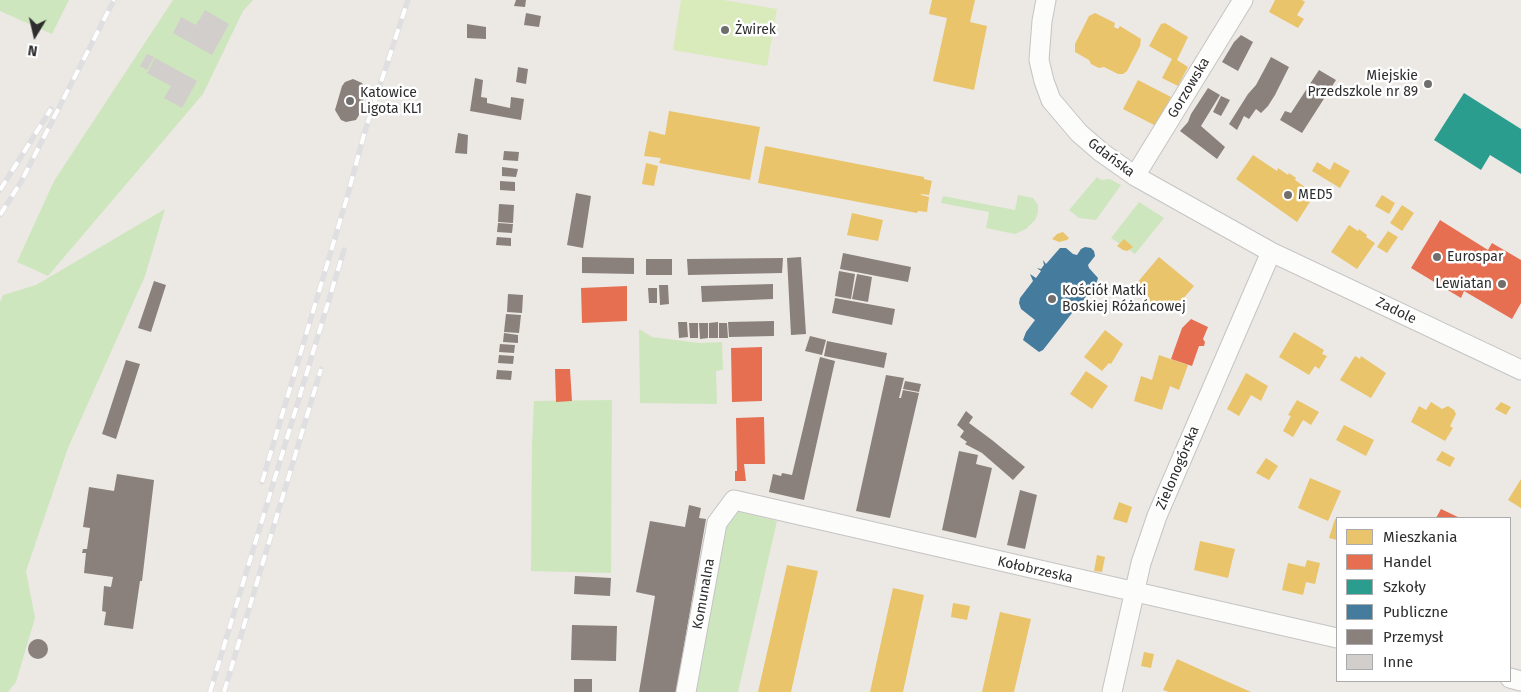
<!DOCTYPE html>
<html>
<head>
<meta charset="utf-8">
<style>
	body { margin:0 }
	#map { position:relative; width:1521px; height:692px; overflow:hidden; background:#ece8e4; font-family:"Fira Sans",sans-serif }
	canvas { display:block }
	.legend { position:absolute; left:1336px; top:517px; width:175px; height:165px; box-sizing:border-box; background:#fff; border:1px solid #ababab; margin:0; padding:6px 9px; list-style:none; font-size:15px; color:#2e2e2e }
	.legend li { display:flex; align-items:center; gap:10px; height:25px }
	.legend b { width:25px; border:1px solid #ababab }
	.north { position:absolute; left:10px; top:10px; width:50px; height:50px; -webkit-text-stroke:4px #fff; paint-order:stroke; rotate:189deg; font-size:14px; font-weight:700; line-height:20px; text-align:center; color:#2e2e2e }
	.north::after { content:''; display:block; margin:auto; width:18px; height:22px; background:#2e2e2e; clip-path:polygon(50% 0,100% 100%,50% 72%,0 100%) }
</style>
</head>
<body>
<div id="map">
<canvas width="1521" height="692"></canvas>
<ul class="legend">
<li><b style="height:14px;background:#e9c46a"></b>Mieszkania</li>
<li><b style="height:14px;background:#e76f51"></b>Handel</li>
<li><b style="height:14px;background:#2a9d8f"></b>Szkoły</li>
<li><b style="height:14px;background:#457b9d"></b>Publiczne</li>
<li><b style="height:14px;background:#8a817c"></b>Przemysł</li>
<li><b style="height:14px;background:#d1cecb"></b>Inne</li>
</ul>
<div class="north">N</div>
</div>
<script>
const context = document.querySelector('canvas').getContext('2d');
context.lineJoin = 'round';
function fill(path, color) {
  context.fillStyle = color;
  context.fill(path, 'evenodd');
}
function toPath(rows) {
  const path = new Path2D();
  for (const r of rows) {
    if (r.length === 3) {
      path.moveTo(r[0] + r[2], r[1]);
      path.arc(r[0], r[1], r[2], 0, 2 * Math.PI);
      continue;
    }
    path.moveTo(r[0], r[1]);
    for (let i = 2; i < r.length; i += 2) path.lineTo(r[i], r[i + 1]);
  }
  return path;
}
function strokePath(path, color, width, dash) {
  context.strokeStyle = color;
  context.lineWidth = width;
  context.lineCap = dash ? 'butt' : 'round';
  context.setLineDash(dash || []);
  context.stroke(path);
}
function write(font, color, halo, rows, align = 'center') {
  context.font = font + ' "Fira Sans",sans-serif';
  context.lineWidth = 5;
  context.setLineDash([]);
  context.textBaseline = 'middle';
  context.strokeStyle = halo;
  context.fillStyle = color;
  for (const [text, x, y, turn = 0] of rows) {
    context.save();
    context.translate(x, y);
    context.rotate((+turn || 0) * Math.PI / 180);
    context.textAlign = isNaN(turn) ? turn : align;
    if (halo) context.strokeText(text, 0, 0);
    context.fillText(text, 0, 0);
    context.restore();
  }
}
const green = toPath([
	[0,0,69,0,52,34,0,11],
	[173,0,253,0,243,11,203,94,48,276,17,262,54,181],
	[1097,177,1101,180,1110,179,1121,185,1096,220,1079,218,1069,210],
	[1018,195,1033,198,1038,205,1038,213,1035,220,1026,229,1015,234,986,228,989,212,941,203,943,196,1015,210],
	[1139,202,1164,218,1135,254,1111,238],
	[165,209,145,276,68,448,26,571,35,618,16,682,8,692,0,692,0,302,3,295,36,285],
	[639,329,652,337,699,343,722,342,723,370,716,371,717,404,640,403],
	[612,400,611,573,531,571,532,444,534,401],
	[736,511,777,521,738,692,696,692,722,526]
]);
const pitch = toPath([
	[681,0,723,0,777,9,767,66,673,50]
]);
const homes = toPath([
	[932,0,975,0,970,22,987,26,974,90,933,81,947,18,929,14],
	[1275,0,1302,0,1305,2,1297,15,1304,19,1298,28,1269,12],
	[1095,13,1115,23,1114,27,1118,29,1120,26,1141,39,1140,46,1127,71,1123,74,1118,74,1104,67,1099,68,1091,64,1089,60,1075,52,1075,44,1089,16],
	[1165,23,1188,37,1177,60,1188,67,1178,86,1162,78,1172,59,1149,46,1161,24],
	[1138,80,1171,97,1156,126,1123,109],
	[669,111,760,127,750,180,659,163,661,158,644,156,649,131,665,135],
	[765,146,924,177,924,179,932,181,929,195,921,194,921,195,929,197,927,212,918,211,917,213,758,183],
	[1253,155,1277,171,1278,168,1288,175,1289,173,1296,178,1295,180,1315,194,1297,222,1236,179],
	[1317,162,1330,170,1334,162,1350,171,1340,188,1312,171],
	[646,163,658,166,654,186,642,184],
	[1382,195,1395,203,1389,214,1375,206],
	[1402,205,1414,213,1402,231,1390,223],
	[852,213,883,220,878,241,847,235],
	[1349,225,1358,231,1359,229,1367,235,1366,237,1375,243,1357,269,1331,252],
	[1388,231,1398,237,1387,253,1377,247],
	[1063,232,1069,238,1067,240,1059,242,1052,239,1057,234],
	[1124,239,1133,247,1127,251,1123,250,1117,246],
	[1159,257,1194,286,1170,314,1163,308,1161,311,1140,293,1142,290,1136,284],
	[1105,330,1123,344,1111,364,1109,363,1102,371,1084,357],
	[1294,332,1324,350,1322,354,1327,356,1319,369,1315,366,1309,375,1279,357],
	[1159,355,1188,365,1179,390,1170,386,1162,410,1134,401,1141,376,1152,380],
	[1355,356,1360,359,1361,356,1386,373,1371,398,1340,380],
	[1086,371,1108,386,1092,409,1070,394],
	[1246,373,1268,386,1261,401,1251,395,1239,416,1227,409],
	[1297,400,1319,412,1311,425,1303,420,1293,437,1283,431,1291,416,1288,415],
	[1431,402,1442,409,1448,406,1454,410,1456,414,1450,426,1453,428,1445,441,1411,422,1419,406,1426,410],
	[1501,402,1511,407,1506,415,1495,409],
	[1344,425,1374,440,1366,456,1336,440],
	[1442,451,1455,458,1450,467,1436,460],
	[1266,458,1278,466,1269,480,1256,473],
	[1310,478,1341,491,1328,521,1298,508],
	[1521,479,1521,508,1508,500],
	[1119,502,1132,507,1127,523,1113,519],
	[1335,519,1337,520,1337,540,1329,538],
	[1200,541,1235,549,1228,578,1194,570],
	[1097,555,1105,557,1102,572,1094,571],
	[1307,560,1320,563,1315,584,1306,582,1303,595,1282,590,1288,563,1305,567],
	[787,565,818,571,791,692,758,692],
	[893,588,924,595,903,692,870,692],
	[953,603,970,606,967,620,951,617],
	[1000,612,1031,619,1014,692,982,692],
	[1144,652,1154,654,1151,668,1141,666],
	[1177,659,1217,677,1251,692,1169,692,1163,690]
]);
const shops = toPath([
	[1440,220,1488,250,1492,243,1521,260,1521,303,1512,319,1464,291,1461,298,1411,268],
	[627,286,627,321,582,323,581,288],
	[1191,319,1208,327,1203,339,1205,342,1204,346,1199,346,1192,366,1171,359,1182,328],
	[762,347,762,401,732,402,731,348],
	[555,369,570,369,572,401,556,402],
	[764,417,765,464,744,464,746,481,735,481,735,471,737,471,736,418],
	[1441,509,1460,518,1436,518]
]);
const schools = toPath([
	[1464,93,1521,129,1521,174,1490,155,1481,170,1434,140]
]);
const public = toPath([
	[1085,247,1091,248,1094,251,1095,256,1088,265,1089,268,1098,278,1096,284,1082,302,1083,307,1080,304,1075,310,1077,312,1072,313,1043,350,1039,352,1023,340,1026,332,1035,320,1021,309,1019,303,1020,298,1033,281,1030,274,1036,278,1041,271,1037,268,1041,269,1044,265,1043,260,1046,264,1060,248,1066,248,1073,254,1077,255,1081,249]
]);
const industry = toPath([
	[516,0,526,0,525,7,514,6],
	[526,13,541,16,539,27,524,25],
	[467,24,486,27,486,39,467,38],
	[1241,35,1253,42,1238,71,1222,62,1234,42],
	[1271,57,1289,67,1275,95,1268,106,1261,113,1256,109,1249,119,1244,116,1237,130,1229,124,1248,94,1256,85],
	[518,67,528,69,526,84,516,82],
	[1319,70,1336,80,1302,133,1280,120,1285,111,1291,113],
	[475,78,483,80,481,97,487,98,487,103,510,108,511,97,524,99,521,120,470,111],
	[353,79,362,83,366,90,359,115,356,120,346,122,341,120,335,110,342,86,345,82],
	[1208,88,1220,95,1201,126,1225,147,1217,159,1180,131,1188,122,1191,114],
	[1221,96,1230,100,1221,116,1213,112],
	[458,133,468,135,467,154,455,153],
	[504,151,519,152,518,161,503,160],
	[502,167,518,169,516,177,502,176],
	[500,181,515,182,515,191,500,190],
	[576,193,591,196,583,248,567,245],
	[499,204,514,205,513,223,498,222],
	[498,223,513,224,512,233,497,232],
	[497,237,511,238,511,246,496,245],
	[843,253,911,267,908,282,840,269],
	[582,257,634,258,634,274,582,273],
	[801,257,806,334,791,335,787,258],
	[783,258,782,273,688,275,687,259],
	[646,259,672,259,672,275,646,275],
	[839,271,855,274,851,299,835,296],
	[857,274,872,277,868,302,852,299],
	[154,281,166,285,151,332,138,328],
	[773,284,773,299,702,302,701,286],
	[659,285,668,285,669,304,660,305],
	[648,288,657,288,657,303,649,303],
	[508,294,523,295,522,313,507,312],
	[835,298,895,309,892,325,832,313],
	[506,314,521,315,519,333,504,332],
	[774,321,774,336,729,337,728,322],
	[678,322,687,322,688,337,679,338],
	[718,322,718,338,709,338,709,323],
	[689,323,698,323,698,338,690,338],
	[699,323,708,323,708,338,700,339],
	[719,323,727,323,728,338,719,338],
	[504,333,518,335,518,343,503,342],
	[810,336,826,340,822,355,805,351],
	[827,341,887,353,884,368,824,356],
	[500,344,515,345,514,353,499,352],
	[499,355,514,356,513,364,498,363],
	[820,357,835,361,804,500,769,492,773,474,781,476,782,473,792,475],
	[126,360,140,364,116,439,102,434],
	[497,370,512,371,511,380,496,379],
	[886,375,904,378,899,398,901,398,903,390,919,393,890,518,856,511],
	[905,381,921,384,919,392,903,389],
	[966,411,973,417,969,423,992,440,1025,467,1013,480,982,453,965,444,967,442,960,437,964,431,957,425],
	[959,451,978,455,976,464,992,468,976,538,942,530],
	[117,474,154,480,142,581,140,581,133,629,104,625,106,612,102,611,104,586,111,587,113,577,84,573,86,553,82,553,83,549,87,549,90,528,83,527,89,487,114,491],
	[1020,490,1037,495,1025,549,1007,545],
	[689,505,701,508,699,518,706,519,676,692,639,692,655,596,636,592,650,521,685,527],
	[575,576,611,578,610,596,574,594],
	[572,625,617,626,616,661,571,660],
	[38,649,10],
	[574,679,592,679,592,692,574,692]
]);
const building = toPath([
	[205,10,229,24,212,55,173,33,181,17,196,25],
	[147,54,154,57,147,70,140,66],
	[155,58,197,81,182,108,164,98,171,86,147,73]
]);
const street = toPath([
	[1046,0,1042,21,1039,60,1044,81,1051,100,1079,133,1101,152,1135,176,1271,252,1521,370],
	[1135,176,1243,0],
	[1510,678,1521,681],
	[686,692,717,523,734,500,1337,638],
	[1112,692,1141,563,1157,516,1271,252]
]);
const rail = toPath([
	[0,190,51,109],
	[0,215,21,182,114,0],
	[262,482,346,201,365,131,408,0],
	[210,692,344,250],
	[224,692,321,369]
]);
const markers = [
	[725,30,5,"#706f6e"],
	[1428,84,5,"#706f6e"],
	[350,101,5,"#706f6e"],
	[1288,195,5,"#706f6e"],
	[1437,257,5,"#706f6e"],
	[1502,284,5,"#706f6e"],
	[1052,299,5,"#706f6e"]
];
const poiNames = [
	["Żwirek",735,30],
	["Miejskie",1418,76,"right"],
	["Przedszkole nr 89",1418,92,"right"],
	["Katowice",360,93],
	["Ligota KL1",360,109],
	["MED5",1298,195],
	["Eurospar",1447,257],
	["Lewiatan",1492,284,"right"],
	["Kościół Matki",1062,291],
	["Boskiej Różańcowej",1062,307]
];
const streetNames = [
	["Gorzowska",1189,88,-59],
	["Gdańska",1111,158,37],
	["Zadole",1396,311,26],
	["Zielonogórska",1178,468,-67],
	["Kołobrzeska",1035,570,13],
	["Komunalna",704,594,-80]
];
fill(green, '#cee6be');
fill(pitch, '#d9eabb');
fill(homes, '#e9c46a');
fill(shops, '#e76f51');
fill(schools, '#2a9d8f');
fill(public, '#457b9d');
fill(industry, '#8a817c');
fill(building, '#d1cecb');
strokePath(street, '#c5c4c5', 21);
strokePath(street, '#fcfcfb', 19);
strokePath(rail, '#dfdfe1', 5.5);
strokePath(rail, '#fff', 4, [11]);
for (const [x, y, r, color] of markers) {
  const dot = new Path2D();
  dot.arc(x, y, r, 0, 2 * Math.PI);
  context.fillStyle = color;
  context.fill(dot);
  strokePath(dot, '#fff', 2);
}
write('14px', '#2e2e2e', '#fff', poiNames, 'left');
write('14px', '#2e2e2e', '#fff', streetNames);
</script>
</body>
</html>
